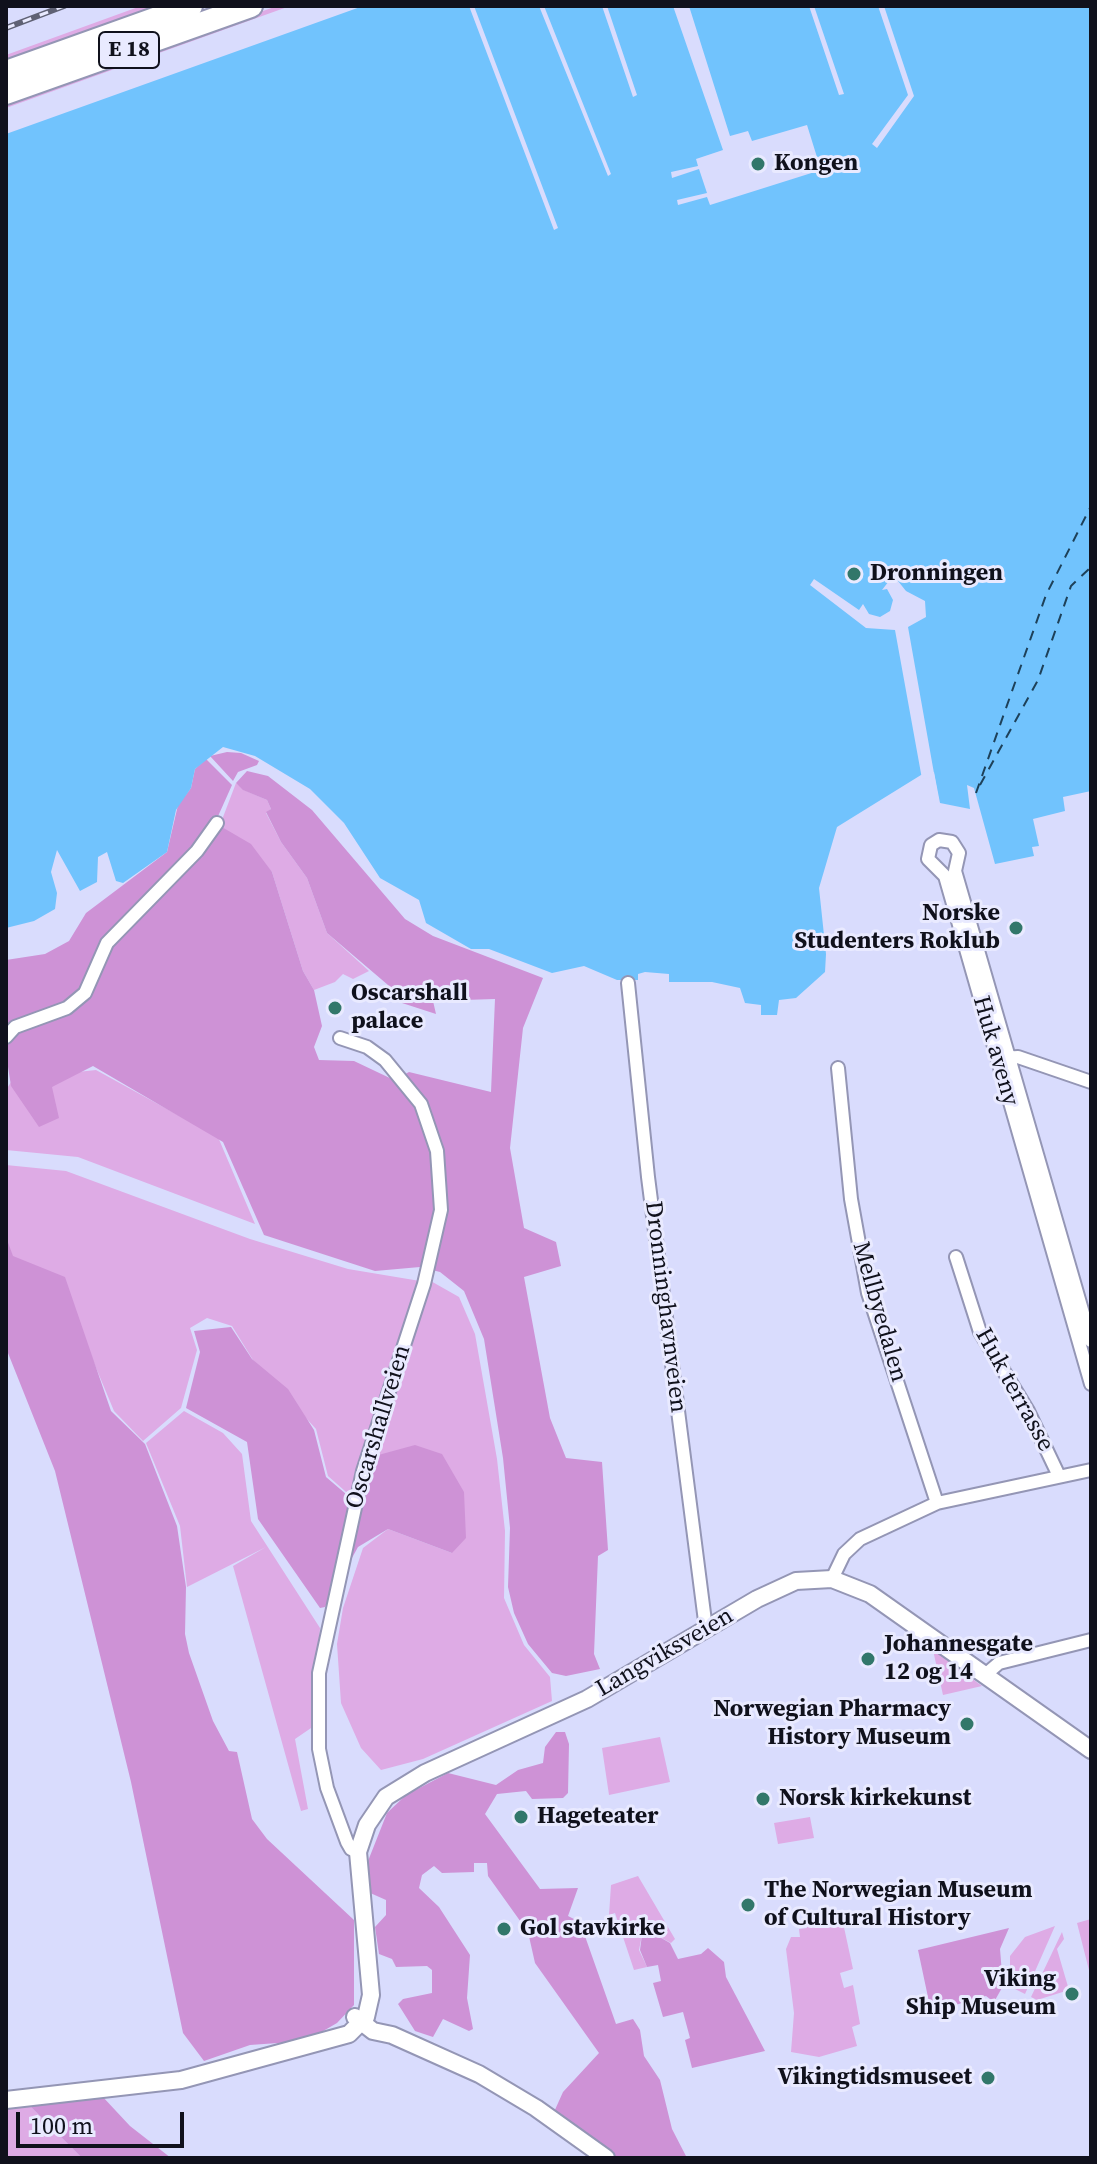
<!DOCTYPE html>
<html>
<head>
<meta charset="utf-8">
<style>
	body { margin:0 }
	#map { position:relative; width:1097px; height:2164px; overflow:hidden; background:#d9dcfd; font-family:"Source Serif 4",serif }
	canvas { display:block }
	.frame { position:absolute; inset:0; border:8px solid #10111c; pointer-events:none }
	.scale { position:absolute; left:16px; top:2112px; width:168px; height:36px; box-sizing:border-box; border:4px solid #10111c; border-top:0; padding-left:10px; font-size:24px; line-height:28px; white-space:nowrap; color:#10111c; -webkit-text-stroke:6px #e9eaff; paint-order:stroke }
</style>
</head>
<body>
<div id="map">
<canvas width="1097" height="2164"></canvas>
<div class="frame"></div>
<div class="scale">100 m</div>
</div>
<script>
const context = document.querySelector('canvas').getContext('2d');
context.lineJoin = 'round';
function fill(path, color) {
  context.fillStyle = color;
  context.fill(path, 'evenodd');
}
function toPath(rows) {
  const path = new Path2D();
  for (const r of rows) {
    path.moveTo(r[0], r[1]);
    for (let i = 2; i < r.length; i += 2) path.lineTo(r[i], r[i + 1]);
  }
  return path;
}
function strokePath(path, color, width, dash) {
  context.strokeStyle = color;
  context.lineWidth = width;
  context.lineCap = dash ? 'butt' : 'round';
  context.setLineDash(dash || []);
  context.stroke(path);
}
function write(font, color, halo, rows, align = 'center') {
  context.font = font + ' "Source Serif 4",serif';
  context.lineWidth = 6;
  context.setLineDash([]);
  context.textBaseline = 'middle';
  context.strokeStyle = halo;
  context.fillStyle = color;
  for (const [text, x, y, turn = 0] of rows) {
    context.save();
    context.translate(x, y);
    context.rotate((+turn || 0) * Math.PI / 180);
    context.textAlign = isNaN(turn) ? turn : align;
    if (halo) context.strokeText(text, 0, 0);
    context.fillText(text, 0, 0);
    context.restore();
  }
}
const green = toPath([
	[141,6,161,6,6,62,6,55],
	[277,6,290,6,6,108,6,103],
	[236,783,244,790,267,800,271,809,266,813,281,842,307,878,327,933,369,971,353,979,343,974,335,982,314,990,303,971,272,872,220,825],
	[96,1070,218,1137,255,1224,78,1157,6,1150,6,1090,13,1079],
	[6,1165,66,1171,250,1239,348,1269,420,1281,354,1499,328,1476,316,1429,253,1360,232,1326,207,1318,190,1328,197,1350,181,1408,143,1441,114,1411,62,1286,11,1257,6,1245],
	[429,1280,459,1297,475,1334,497,1459,505,1531,504,1598,524,1645,550,1677,552,1701,423,1759,381,1770,361,1748,341,1703,337,1644,343,1608,363,1548,388,1529,452,1553,371,1457],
	[184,1411,223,1433,242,1454,251,1521,320,1628,314,1726,295,1739,308,1809,301,1811,233,1566,266,1547,187,1587,180,1526,146,1443],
	[933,1650,982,1686,943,1695],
	[660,1737,670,1782,609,1795,602,1748],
	[810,1817,814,1838,778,1844,774,1823],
	[638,1876,675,1939,671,1943,656,1935,642,1935,639,1950,647,1967,634,1970,615,1913,609,1915,611,1885],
	[842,1918,853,1969,840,1973,844,1988,853,1985,860,2024,852,2027,857,2046,819,2057,791,2052,794,2013,786,1949,791,1937,800,1937,799,1929,807,1928,807,1922],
	[1091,1919,1091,1978,1077,1923],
	[1055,1926,1025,1994,1015,1989,1010,1977,1010,1956,1025,1937],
	[1062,1932,1064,1939,1057,1949,1069,1990,1037,2000,1031,1997],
	[29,2105,82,2158,6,2158,6,2107]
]);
const forest = toPath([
	[227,752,241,753,259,761,257,765,238,772,233,781,210,756],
	[206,759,232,785,215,823,251,844,272,872,303,971,314,990,322,1026,314,1047,319,1060,354,1061,394,1080,409,1072,491,1092,495,999,433,1001,436,1014,402,1003,388,985,327,933,307,878,281,842,266,812,271,809,267,800,243,790,236,783,247,771,268,776,312,810,405,919,433,936,543,978,523,1028,510,1148,524,1228,556,1242,561,1266,524,1277,550,1418,566,1458,602,1462,608,1550,598,1556,594,1654,600,1669,566,1676,552,1673,528,1644,514,1613,508,1587,510,1528,503,1458,484,1339,464,1291,440,1272,420,1267,375,1271,264,1235,223,1142,93,1066,52,1087,59,1118,39,1127,11,1086,6,1054,6,960,45,954,69,941,86,913,167,852,178,805,191,788,195,769],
	[6,1237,13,1256,65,1277,111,1411,145,1444,177,1526,186,1587,185,1634,189,1653,213,1721,229,1751,237,1752,252,1819,267,1839,354,1920,354,2005,337,2023,306,2041,250,2045,204,2061,183,2033,131,1782,55,1471,6,1348],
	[231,1327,252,1359,288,1389,314,1430,326,1477,353,1500,371,1457,415,1445,442,1454,464,1492,466,1538,452,1553,388,1529,358,1547,325,1607,320,1608,258,1519,247,1442,186,1408,200,1352,194,1331],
	[556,1732,565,1732,569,1744,568,1793,563,1798,532,1799,526,1791,497,1794,485,1814,540,1889,578,1888,568,1916,580,1922,616,2024,633,2019,640,2030,644,2056,660,2080,672,2129,687,2158,610,2158,554,2112,563,2092,599,2053,535,1963,528,1932,488,1876,487,1863,474,1863,474,1872,442,1873,434,1866,422,1875,419,1888,439,1907,470,1955,467,1998,473,2029,469,2031,443,2019,433,2037,415,2031,398,2004,403,1999,432,1993,432,1970,427,1966,396,1967,392,1959,379,1954,375,1927,386,1915,386,1900,368,1892,368,1861,387,1813,406,1795,448,1773,496,1785,518,1770,543,1763,545,1747],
	[1009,1928,1000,1949,1003,1986,994,2002,986,1996,952,2006,932,2016,918,1950],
	[642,1935,656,1935,670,1943,678,1959,701,1954,708,1948,724,1962,726,1977,765,2051,692,2068,685,2040,690,2038,683,2012,663,2017,653,1983,661,1981,658,1965,647,1967,640,1950],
	[102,2096,130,2126,171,2158,82,2158,29,2105]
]);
const water = toPath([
	[363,6,1091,6,1091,791,1063,797,1065,811,1033,819,1039,846,1032,847,1034,856,995,864,974,788,967,785,970,809,940,803,934,772,921,775,837,827,819,888,826,954,825,972,796,998,779,1000,777,1015,761,1015,761,1005,745,1003,740,988,712,982,669,982,669,974,645,972,638,974,638,980,617,980,584,966,552,973,489,949,471,949,426,923,419,900,380,878,344,823,310,789,255,756,223,747,195,769,191,788,176,810,167,852,123,883,116,881,107,852,98,857,97,882,80,891,57,850,51,872,57,893,55,909,34,921,6,928,6,134]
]);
const pier = toPath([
	[469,6,474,6,558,228,554,230],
	[539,6,544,6,611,174,608,176],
	[602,6,607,6,637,95,633,97],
	[673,6,689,6,730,136,748,131,752,141,807,125,821,170,710,205,707,197,678,205,677,200,707,193,699,169,672,178,671,172,698,166,696,159,723,150],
	[809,6,814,6,844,94,839,95],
	[878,6,884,6,914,96,877,148,872,144,908,95],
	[890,571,906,591,925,601,926,617,908,627,940,807,936,804,931,777,922,779,895,630,866,628,810,585,814,579,859,610,863,604,869,614,880,617,890,611,893,600,887,589,882,590,892,577]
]);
const ferry = toPath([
	[980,785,1038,680,1071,586,1091,567],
	[976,793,1046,595,1091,506]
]);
const street = toPath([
	[628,983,648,1177,706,1629],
	[6,1037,15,1027,67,1008,85,993,107,943,197,851,217,823],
	[340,1038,367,1047,385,1060,421,1104,437,1151,441,1210,424,1284,363,1471,319,1673,319,1749,327,1788,347,1842,351,1849,358,1852],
	[1003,1058,1018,1057,1091,1082],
	[838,1068,851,1199,868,1293,937,1503],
	[956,1257,980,1332,1028,1411,1059,1476],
	[1091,1341,955,871,959,853,952,842,939,840,931,845,928,859,945,876,1091,1384],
	[832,1579,844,1554,860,1539,937,1503,1091,1470],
	[985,1675,999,1663,1091,1640]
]);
const secondary = toPath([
	[355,2017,373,2031,392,2035,479,2074,536,2108,606,2158],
	[6,2100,181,2080,349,2034,366,2017,371,1995,358,1852,367,1825,386,1797,425,1773,587,1699,757,1599,796,1581,832,1579,870,1594,1091,1750]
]);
const highway = toPath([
	[6,72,191,6],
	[6,93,251,6]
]);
const rail = toPath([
	[6,28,64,6]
]);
const markers = [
	[758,164,8,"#32776a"],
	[854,574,8,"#32776a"],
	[1016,928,8,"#32776a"],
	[335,1008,8,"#32776a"],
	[868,1659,8,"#32776a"],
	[967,1724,8,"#32776a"],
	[763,1799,8,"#32776a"],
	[521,1817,8,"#32776a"],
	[748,1905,8,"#32776a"],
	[504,1929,8,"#32776a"],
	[1072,1994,8,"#32776a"],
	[988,2078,8,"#32776a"]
];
const shields = [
	[129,50,60]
];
const shieldNames = [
	["E 18",129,50]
];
const poiNames = [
	["Kongen",774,164],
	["Dronningen",870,574],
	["Norske",1000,914,"right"],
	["Studenters Roklub",1000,942,"right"],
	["Oscarshall",351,994],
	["palace",351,1022],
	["Johannesgate",884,1645],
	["12 og 14",884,1673],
	["Norwegian Pharmacy",951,1710,"right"],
	["History Museum",951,1738,"right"],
	["Norsk kirkekunst",779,1799],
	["Hageteater",537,1817],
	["The Norwegian Museum",764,1891],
	["of Cultural History",764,1919],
	["Gol stavkirke",520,1929],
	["Viking",1056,1980,"right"],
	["Ship Museum",1056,2008,"right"],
	["Vikingtidsmuseet",972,2078,"right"]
];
const streetNames = [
	["Huk aveny",995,1051,74],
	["Dronninghavnveien",665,1307,83],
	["Mellbyedalen",879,1312,74],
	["Huk terrasse",1014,1390,61],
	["Oscarshallveien",379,1427,-73],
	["Langviksveien",665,1653,-30]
];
fill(green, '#deabe5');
fill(forest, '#ce92d6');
fill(water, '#71c3fd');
fill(pier, '#d9dcfd');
strokePath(ferry, '#1e4159', 2, [10, 8]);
strokePath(street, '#9496b5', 16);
strokePath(secondary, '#9496b5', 20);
strokePath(highway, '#9496b5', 26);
strokePath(street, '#fff', 12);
strokePath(secondary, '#fff', 16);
strokePath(highway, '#fff', 22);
strokePath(rail, '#5f6174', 6);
strokePath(rail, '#e9eaff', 3, [9]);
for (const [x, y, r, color] of markers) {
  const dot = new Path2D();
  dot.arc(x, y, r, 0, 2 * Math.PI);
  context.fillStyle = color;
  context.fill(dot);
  strokePath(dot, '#e9eaff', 3);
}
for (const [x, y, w] of shields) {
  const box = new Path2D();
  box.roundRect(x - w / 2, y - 18, w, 36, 6);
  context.fillStyle = '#e9eaff';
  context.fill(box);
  strokePath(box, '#10111c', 2);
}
write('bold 22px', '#10111c', null, shieldNames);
write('bold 24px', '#10111c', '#e9eaff', poiNames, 'left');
write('24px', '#10111c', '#e9eaff', streetNames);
</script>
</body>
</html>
